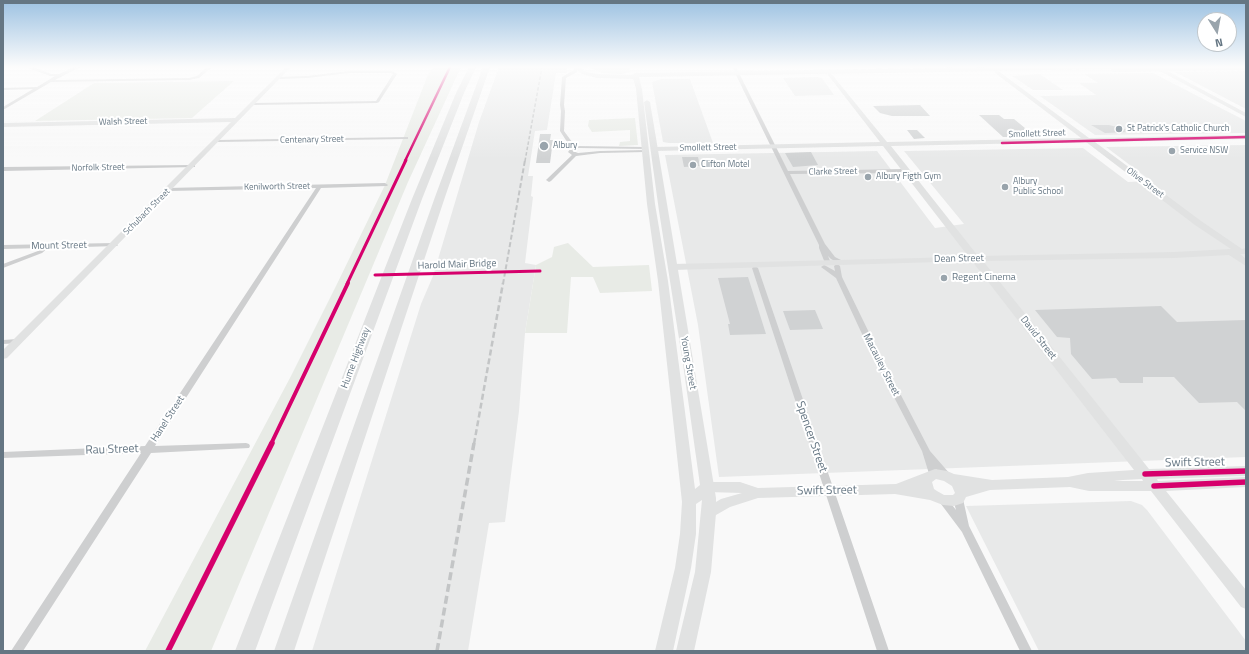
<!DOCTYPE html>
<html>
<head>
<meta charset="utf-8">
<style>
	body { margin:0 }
	#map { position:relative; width:1249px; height:654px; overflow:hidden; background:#f9f9f9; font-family:"Titillium Web",sans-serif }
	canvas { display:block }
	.frame { position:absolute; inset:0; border:4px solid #657683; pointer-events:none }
	.north { position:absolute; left:1197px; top:12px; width:40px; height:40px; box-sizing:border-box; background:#fff; border:1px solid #c1c8cd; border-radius:50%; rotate:169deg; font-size:11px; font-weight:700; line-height:16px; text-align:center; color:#657683 }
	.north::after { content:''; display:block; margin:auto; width:14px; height:18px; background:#99a4ac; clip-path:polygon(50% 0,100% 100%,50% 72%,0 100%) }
</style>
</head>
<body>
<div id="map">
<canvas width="1249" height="654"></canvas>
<div class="frame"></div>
<div class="north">N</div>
</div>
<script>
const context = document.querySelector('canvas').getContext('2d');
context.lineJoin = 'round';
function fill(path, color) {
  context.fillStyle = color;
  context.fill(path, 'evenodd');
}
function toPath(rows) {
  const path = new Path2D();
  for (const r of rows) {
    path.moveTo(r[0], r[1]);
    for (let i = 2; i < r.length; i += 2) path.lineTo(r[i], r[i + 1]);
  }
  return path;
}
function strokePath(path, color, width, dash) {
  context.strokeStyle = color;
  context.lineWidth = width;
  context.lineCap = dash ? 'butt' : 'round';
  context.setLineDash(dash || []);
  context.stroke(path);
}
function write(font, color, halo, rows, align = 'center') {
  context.font = font + ' "Titillium Web",sans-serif';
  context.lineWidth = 4;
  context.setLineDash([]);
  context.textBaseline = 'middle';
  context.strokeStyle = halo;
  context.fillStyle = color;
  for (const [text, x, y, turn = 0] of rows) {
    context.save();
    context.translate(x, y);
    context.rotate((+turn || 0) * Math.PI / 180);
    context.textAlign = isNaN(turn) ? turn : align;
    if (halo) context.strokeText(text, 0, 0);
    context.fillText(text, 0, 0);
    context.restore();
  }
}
const built = toPath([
	[499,67,567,67,567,73,556,73,547,130,535,131,528,176,533,176,531,196,533,197,525,263,536,265,525,333,519,411,505,522,489,523,468,651,312,651,421,304,433,276,479,122],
	[1246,71,1246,109,1175,72],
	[1153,73,1246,121,1246,133,1095,135,1040,96,1096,95,1079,83,1098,83,1084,74],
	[1040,74,1063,90,1033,90,1012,76],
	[818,77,822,78,834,95,795,96,783,78],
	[661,79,690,79,713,143,669,143,663,142,652,82],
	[1246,145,1246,457,719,477,698,325,665,155,877,151,935,228,964,224,904,151,1083,148,1128,182,1151,181,1106,147],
	[1131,501,1142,505,1147,510,1246,641,1246,651,1039,651,966,506]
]);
const green = toPath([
	[433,67,461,67,408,182,211,651,145,651,291,376,336,286,385,185,427,77],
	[588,67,629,67,630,72,622,74,603,73],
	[234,81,192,118,35,121,94,83],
	[635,118,638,145,619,146,620,142,630,141,630,130,592,132,588,126,589,120],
	[568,243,593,267,649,265,652,291,600,293,593,277,571,277,567,333,525,333,536,265,552,257,554,247]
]);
const building = toPath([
	[920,105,930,116,892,116,880,113,873,106],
	[979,115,999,115,1004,119,1014,119,1036,137,1003,137],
	[1091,125,1109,125,1129,130,1129,132,1105,133],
	[907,130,917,130,925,138,914,139],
	[540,134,551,134,550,140,553,140,550,163,536,163],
	[811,152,818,165,793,167,785,153],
	[682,157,698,157,700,166,684,167],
	[748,277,766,334,730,335,728,324,730,324,718,278],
	[1161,306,1177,322,1246,320,1246,411,1237,402,1199,403,1174,377,1143,377,1143,383,1120,383,1116,378,1092,379,1071,354,1070,338,1057,337,1035,310],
	[815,310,823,329,790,330,783,311]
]);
const street = toPath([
	[26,67,33,67,51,74,59,74,74,67,80,67,55,80,189,78,197,76,207,67,212,67,199,78,189,80,51,82,3,110,3,107,33,89,3,90,3,88,37,87,55,76,50,76,26,67],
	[574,67,578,67,577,72,566,78,564,105,565,111,564,131,575,146,645,147,647,148,645,149,578,148,573,151,578,153,600,151,646,150,648,151,646,152,600,153,576,156,551,181,549,182,546,180,547,179,572,155,568,152,571,148,560,131,561,111,560,105,562,77,574,70,574,67],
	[732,67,736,67,739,73,738,74,740,75,788,171,905,169,908,171,905,173,790,174,825,244,835,257,845,262,846,263,845,264,841,264,831,259,828,256,831,263,828,265,825,263,819,248,819,245,736,75,737,74,732,67],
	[349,71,392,71,397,74,379,102,377,103,254,105,252,104,254,103,376,101,393,74,391,73,349,73,307,78,280,79,278,78,280,77,307,76,349,71],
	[408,137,408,139,406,139,217,142,215,141,217,140,408,137],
	[193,165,195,165,195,167,3,171,3,167,193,165],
	[385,183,388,185,387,186,321,188,155,446,246,443,249,444,250,446,249,448,151,453,23,651,11,651,141,453,3,458,3,452,145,446,316,188,169,191,166,189,167,188,385,183],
	[115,243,118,245,117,246,48,248,42,253,3,268,3,264,38,251,41,248,3,249,3,245,115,243],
	[837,264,840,266,842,277,877,349,930,451,950,474,951,476,950,478,947,480,944,478,936,469,937,475,936,477,933,479,930,477,922,451,869,349,836,278,821,267,824,265,826,266,835,271,834,266,837,264],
	[755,266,758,268,889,651,877,651,752,268,755,266],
	[18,339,22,341,21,343,3,344,3,340,18,339],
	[958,495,961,496,963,499,969,526,1032,651,1020,651,962,532,938,500,940,497,943,496,946,497,956,510,953,499,955,496,958,495]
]);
const secondary = toPath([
	[286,67,291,67,7,358,3,359,3,350,231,122,3,127,3,123,235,118,286,67],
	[574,67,580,67,586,72,597,74,635,75,638,77,635,79,597,78,582,74,574,67],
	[1160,67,1246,113,1246,117,1158,70,1157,69,1160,67],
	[997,70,1089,138,1246,135,1246,139,1095,142,1201,221,1242,249,1246,248,1246,254,1240,254,1246,259,1246,266,1229,255,1174,258,983,261,1149,469,1246,466,1246,476,1157,479,1158,481,1246,477,1246,487,1166,491,1246,590,1246,609,1241,607,1151,491,1089,491,1070,487,990,490,966,497,963,503,954,506,943,505,930,500,895,494,758,498,730,507,709,519,704,517,702,513,704,509,721,499,742,493,707,492,702,491,701,487,702,483,707,482,740,482,758,488,896,484,935,469,947,471,954,474,992,480,1068,477,1088,473,1134,470,972,261,673,270,669,267,673,264,920,258,968,256,883,146,655,151,652,149,655,147,880,142,828,75,828,73,830,72,887,142,1081,138,995,73,995,71,997,70],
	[1086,142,1195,225,1231,249,1174,252,978,256,891,146,1086,142],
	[936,479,944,481,952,486,955,493,953,495,944,495,937,491,934,489,932,482,936,479],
	[1142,479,1143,481,1114,481,1123,480,1142,479]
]);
const primary = toPath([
	[991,67,1246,67,1246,70,1113,72,1111,71,1111,69,639,77,642,89,655,204,668,281,695,489,700,485,683,364,659,211,644,102,647,100,650,102,716,498,716,513,711,572,694,651,676,651,695,572,702,500,696,504,696,534,691,568,673,651,655,651,675,568,680,534,682,502,658,281,647,204,636,89,632,75,635,73,991,67]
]);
const highway = toPath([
	[469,67,476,67,464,93,422,199,255,651,235,651,412,199,456,93,469,67],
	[483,67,490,67,445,197,294,651,274,651,435,197,483,67]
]);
const railFar3 = toPath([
	[525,161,542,67]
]);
const railFar2 = toPath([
	[503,284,525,160]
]);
const railFar1 = toPath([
	[474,444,503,283]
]);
const rail = toPath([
	[437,651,474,443]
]);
const cyclewayFar3 = toPath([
	[1002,143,1246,137],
	[405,161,450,67]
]);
const cyclewayFar2 = toPath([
	[375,275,540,271],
	[347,284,406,160]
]);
const cyclewayFar1 = toPath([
	[271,444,348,283]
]);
const cycleway = toPath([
	[1145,474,1246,471],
	[1154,486,1246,482],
	[168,651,272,443]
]);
const markers = [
	[1119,129,4,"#99a4ac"],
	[544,146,5,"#99a4ac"],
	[1172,151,4,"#99a4ac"],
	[693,165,4,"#99a4ac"],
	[868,177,4,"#99a4ac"],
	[1005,187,4,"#99a4ac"],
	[944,278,4,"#99a4ac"]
];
const farStreetnames = [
	["Walsh Street",123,122,-1],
	["Smollett Street",1037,134,-2],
	["Centenary Street",312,140,-1],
	["Smollett Street",708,148,-1],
	["Norfolk Street",98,168,-1],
	["Clarke Street",833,172,-1],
	["Olive Street",1145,183,37],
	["Kenilworth Street",277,187,-1],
	["Schubach Street",147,212,-45]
];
const farPoinames = [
	["St Patrick's Catholic Church",1127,129],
	["Albury",553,146],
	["Service NSW",1180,151],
	["Clifton Motel",701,165],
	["Albury Figth Gym",876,177],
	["Albury",1013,182],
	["Public School",1013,192]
];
const streetNames = [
	["Mount Street",59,246,-1],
	["Dean Street",959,259,-1],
	["Harold Mair Bridge",457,265,-2],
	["David Street",1038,338,52],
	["Hume Highway",356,358,-69],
	["Young Street",688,363,80],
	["Macauley Street",881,365,63],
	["Hanel Street",168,419,-57]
];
const poiNames = [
	["Regent Cinema",952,278]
];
const nearStreetnames = [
	["Spencer Street",811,437,71],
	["Rau Street",112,450,-2],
	["Swift Street",1195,463,-1],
	["Swift Street",827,491,-1]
];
fill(built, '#e8e9e9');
fill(green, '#e8ebe6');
fill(building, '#d0d2d3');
fill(street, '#cecfd0');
fill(secondary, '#e1e2e2');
fill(primary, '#e1e2e2');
fill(highway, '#e1e2e2');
strokePath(railFar3, '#c3c5c6', 1.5, [3.5, 2]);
strokePath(railFar2, '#c3c5c6', 2, [5, 2.5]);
strokePath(railFar1, '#c3c5c6', 2.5, [6, 3]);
strokePath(rail, '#c3c5c6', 3.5, [8, 4]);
strokePath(cyclewayFar3, '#d6006c', 2.5);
strokePath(cyclewayFar2, '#d6006c', 3);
strokePath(cyclewayFar1, '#d6006c', 4);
strokePath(cycleway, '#d6006c', 5.5);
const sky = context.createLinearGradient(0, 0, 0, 159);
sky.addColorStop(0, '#9dc2e2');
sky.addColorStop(0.42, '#fcfcfc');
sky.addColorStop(1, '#fcfcfc00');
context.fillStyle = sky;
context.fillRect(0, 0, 1249, 159);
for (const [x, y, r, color] of markers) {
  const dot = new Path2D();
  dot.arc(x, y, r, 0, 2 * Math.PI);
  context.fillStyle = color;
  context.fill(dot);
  strokePath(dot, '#fff', 1.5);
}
write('9px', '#657683', '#fff', farStreetnames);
write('9px', '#657683', '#fff', farPoinames, 'left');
write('10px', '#657683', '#fff', streetNames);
write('10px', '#657683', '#fff', poiNames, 'left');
write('12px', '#657683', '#fff', nearStreetnames);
</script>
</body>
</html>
